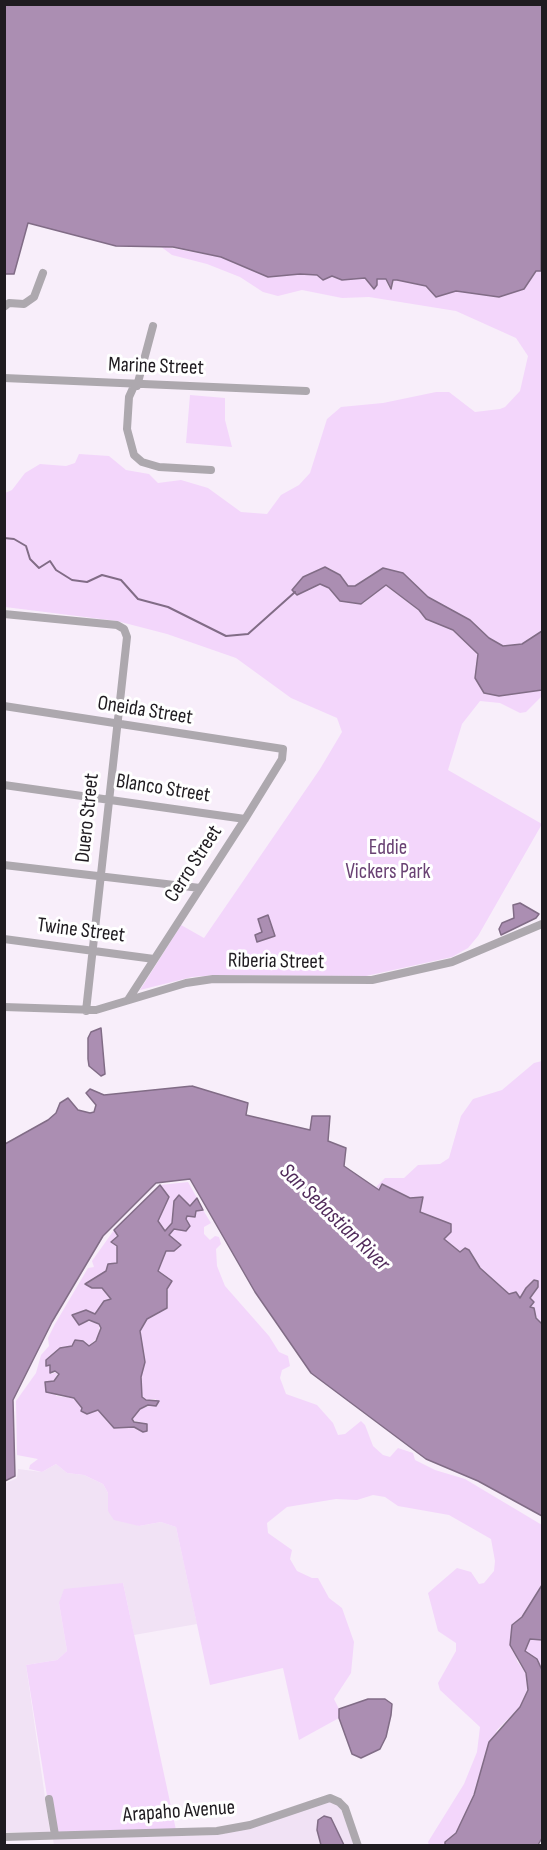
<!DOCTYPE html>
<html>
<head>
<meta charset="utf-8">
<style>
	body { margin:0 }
	#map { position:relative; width:547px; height:1850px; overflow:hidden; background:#f8eefa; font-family:"Sofia Sans Condensed",sans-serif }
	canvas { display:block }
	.frame { position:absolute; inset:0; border:6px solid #1f1b20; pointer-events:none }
</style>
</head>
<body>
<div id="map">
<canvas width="547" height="1850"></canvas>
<div class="frame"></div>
</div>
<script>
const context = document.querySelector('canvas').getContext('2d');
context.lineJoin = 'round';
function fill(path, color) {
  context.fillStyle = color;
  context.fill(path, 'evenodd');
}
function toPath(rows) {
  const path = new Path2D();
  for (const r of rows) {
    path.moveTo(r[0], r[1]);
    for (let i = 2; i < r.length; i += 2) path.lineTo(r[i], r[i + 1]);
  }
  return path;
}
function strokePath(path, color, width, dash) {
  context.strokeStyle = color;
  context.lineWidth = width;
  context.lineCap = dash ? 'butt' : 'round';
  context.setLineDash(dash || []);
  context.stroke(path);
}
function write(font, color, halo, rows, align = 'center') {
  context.font = font + ' "Sofia Sans Condensed",sans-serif';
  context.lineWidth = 6;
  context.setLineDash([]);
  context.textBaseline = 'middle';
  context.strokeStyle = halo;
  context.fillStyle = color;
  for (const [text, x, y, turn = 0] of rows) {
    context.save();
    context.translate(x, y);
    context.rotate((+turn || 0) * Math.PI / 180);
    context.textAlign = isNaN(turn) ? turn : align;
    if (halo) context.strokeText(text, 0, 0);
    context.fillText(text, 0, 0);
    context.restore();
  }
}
const built = toPath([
	[56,1464,67,1473,84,1475,103,1484,108,1493,108,1511,139,1526,161,1522,176,1527,197,1624,134,1635,123,1583,59,1603,67,1651,57,1660,26,1665,50,1832,5,1832,4,1484,17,1478,18,1469,42,1472],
	[331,1801,340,1806,354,1845,344,1845,331,1818,318,1820,317,1830,321,1845,54,1846,53,1839,217,1835,251,1828]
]);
const green = toPath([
	[160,246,221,257,275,276,300,274,318,275,326,279,332,276,342,280,366,278,376,284,377,279,386,279,389,288,392,288,394,280,397,280,426,286,440,296,456,291,499,297,524,289,536,271,542,269,542,631,522,644,503,646,489,638,470,620,428,597,404,574,386,568,370,575,355,586,347,586,340,575,329,568,297,595,320,584,329,588,338,599,364,603,385,585,419,610,426,619,453,630,478,654,475,678,542,690,542,696,526,712,520,713,500,703,480,701,462,724,448,770,542,824,478,936,468,948,452,957,366,976,216,975,192,977,140,990,181,925,204,938,320,769,342,732,337,718,291,698,236,658,167,634,117,621,5,607,5,493,12,490,25,473,40,464,66,466,75,463,79,454,109,456,126,470,149,474,158,483,181,480,208,488,241,512,267,514,281,495,299,485,310,473,327,419,341,407,383,403,436,392,449,392,475,412,500,409,505,407,520,391,528,356,516,338,456,311,369,297,342,298,302,290,278,296,263,292,240,277,207,264,172,255],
	[190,395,225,398,225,420,232,447,186,443],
	[542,1061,542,1324,530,1308,530,1298,538,1287,538,1281,526,1288,520,1299,510,1295,480,1268,471,1252,461,1252,443,1239,423,1213,420,1212,418,1199,410,1198,382,1184,380,1191,376,1187,385,1178,404,1178,418,1165,440,1164,449,1158,461,1116,473,1099,502,1090,534,1063],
	[188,1182,197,1198,190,1206,182,1199,174,1201,172,1223,165,1231,158,1221,169,1197,160,1185],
	[203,1210,211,1223,204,1227,204,1234,210,1240,215,1236,219,1237,221,1244,216,1249,217,1266,225,1286,269,1336,279,1352,288,1356,290,1366,282,1370,280,1378,286,1394,317,1405,333,1423,338,1435,345,1434,361,1421,365,1425,373,1446,383,1455,390,1457,398,1448,413,1453,415,1460,435,1470,465,1479,542,1525,542,1585,522,1617,512,1625,517,1661,526,1673,528,1690,520,1707,497,1730,474,1795,456,1833,445,1842,445,1845,429,1845,428,1842,464,1784,477,1752,480,1727,440,1690,438,1683,456,1651,456,1643,438,1631,428,1593,457,1568,471,1572,479,1584,484,1583,494,1571,495,1561,491,1539,449,1515,398,1506,385,1497,373,1495,357,1500,336,1499,287,1507,267,1523,268,1533,292,1550,290,1559,297,1571,312,1578,318,1578,329,1598,342,1608,354,1642,351,1673,334,1699,339,1709,339,1718,299,1740,283,1668,210,1685,176,1527,161,1522,139,1526,114,1520,108,1511,108,1493,103,1484,84,1475,67,1473,56,1464,42,1472,29,1469,30,1465,38,1459,17,1455,16,1401,36,1373,41,1355,49,1346,48,1338,55,1324,88,1268,94,1267,92,1261,114,1230,118,1236,111,1242,117,1246,117,1263,107,1266,106,1271,86,1284,94,1288,102,1288,111,1298,104,1301,95,1314,86,1310,80,1313,84,1322,94,1321,100,1324,98,1337,89,1346,80,1340,72,1346,63,1347,46,1360,50,1365,51,1374,58,1372,54,1381,56,1396,74,1398,83,1408,81,1411,87,1414,99,1410,119,1426,134,1427,138,1430,147,1424,132,1420,140,1409,152,1405,156,1399,146,1400,142,1397,141,1377,145,1362,140,1331,147,1318,167,1308,168,1280,158,1271,163,1254,174,1241,168,1235,174,1229,186,1231,190,1226,186,1219,187,1216,196,1215,196,1211],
	[123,1583,176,1830,58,1832,52,1796,47,1796,26,1665,57,1660,67,1651,59,1603,64,1589],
	[530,1638,542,1640,542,1670,538,1662,525,1651]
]);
const water = toPath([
	[4,5,542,5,541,271,536,271,524,289,499,297,456,291,436,297,426,286,397,280,393,280,391,289,386,279,377,279,377,285,374,289,365,278,342,280,332,276,323,280,317,275,300,274,268,277,221,257,173,247,116,246,28,223,14,274,5,274,4,5],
	[325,567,340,575,348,586,355,586,383,568,403,573,428,597,470,620,489,638,503,646,522,644,542,631,542,690,499,696,484,693,475,678,478,654,453,630,426,619,419,610,386,585,361,604,340,601,329,588,320,584,297,595,292,590,303,577,325,567],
	[520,903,539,914,536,918,501,935,499,929,502,923,514,918,513,905,520,903],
	[268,915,275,936,257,942,255,935,262,932,258,919,268,915],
	[101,1028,105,1074,101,1076,89,1066,88,1059,88,1038,91,1032,101,1028],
	[192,1086,248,1103,246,1115,310,1130,312,1116,330,1116,328,1141,346,1148,344,1166,379,1190,382,1184,410,1198,423,1197,420,1212,451,1224,451,1232,444,1239,460,1252,465,1248,469,1250,480,1268,509,1294,516,1292,520,1298,526,1288,534,1280,538,1281,538,1287,530,1298,534,1302,530,1307,534,1308,536,1318,542,1324,542,1516,478,1481,426,1459,311,1373,255,1292,190,1179,156,1183,103,1236,52,1322,13,1400,15,1476,5,1481,5,1144,48,1120,56,1113,60,1103,68,1098,78,1110,90,1113,94,1112,96,1105,86,1093,90,1089,104,1095,192,1086],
	[160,1185,169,1197,158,1221,165,1231,172,1223,174,1201,179,1195,190,1206,197,1198,203,1210,196,1211,195,1217,187,1216,186,1219,190,1226,186,1231,174,1229,169,1235,181,1245,174,1251,166,1251,158,1271,172,1281,167,1289,167,1308,147,1319,140,1331,145,1362,141,1377,142,1397,146,1400,159,1401,156,1406,148,1405,140,1409,132,1419,134,1422,147,1424,147,1431,143,1432,134,1427,114,1428,98,1410,87,1414,81,1411,82,1408,74,1398,46,1392,45,1382,54,1381,59,1374,55,1371,50,1373,50,1365,46,1366,46,1360,60,1348,72,1346,75,1340,83,1341,89,1346,96,1341,101,1328,99,1324,89,1320,79,1325,72,1315,86,1310,95,1314,104,1301,111,1299,102,1288,92,1288,85,1284,106,1271,108,1264,117,1263,117,1246,111,1242,118,1236,114,1230,160,1185],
	[542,1585,542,1640,530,1639,525,1651,537,1659,542,1670,542,1838,538,1845,445,1845,445,1842,456,1833,474,1795,489,1742,520,1707,528,1690,526,1673,510,1645,512,1625,522,1617,542,1585],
	[368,1699,385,1699,392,1704,391,1715,386,1737,380,1749,361,1758,352,1754,339,1718,339,1709,368,1699],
	[324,1816,331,1818,344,1845,321,1845,317,1830,318,1820,324,1816]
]);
const stream = toPath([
	[4,538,14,539,26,546,30,559,39,568,50,561,56,570,72,580,87,582,102,575,121,580,138,599,168,607,226,636,248,634,295,592]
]);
const minor = toPath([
	[4,307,9,303,24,304,34,297,43,273],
	[4,378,306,391],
	[134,386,129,397,127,429,134,455,142,462,159,467,211,470],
	[137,386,153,326],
	[4,614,117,625,124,629,127,637,86,1011],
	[4,706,283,749,282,759,245,819,128,1000],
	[4,785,245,819],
	[4,865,200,888],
	[4,939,154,959],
	[4,1007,96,1010,186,983,213,979,372,980,452,962,542,924],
	[49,1799,55,1835],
	[4,1837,217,1831,250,1825,330,1798,339,1802,345,1808,358,1846]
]);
const streetNames = [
	["Marine Street",156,367,2],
	["Oneida Street",145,711,9],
	["Blanco Street",163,789,9],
	["Duero Street",88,818,-84],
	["Cerro Street",194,864,-57],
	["Twine Street",81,931,7],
	["Riberia Street",276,962,1],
	["Arapaho Avenue",179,1812,-4]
];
const parkNames = [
	["Eddie",388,849],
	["Vickers Park",388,873]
];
const waterNames = [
	["San Sebastian River",334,1218,44]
];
fill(built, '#f1e2f5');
fill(green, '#f3d6fb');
fill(water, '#ab8eb2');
strokePath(water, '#816c86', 1.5);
strokePath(stream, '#816c86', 2);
strokePath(minor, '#ada8ae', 8);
write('21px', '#1f1b20', '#fff', streetNames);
write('21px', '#694273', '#fff', parkNames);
write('italic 22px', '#512b5b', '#fff', waterNames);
</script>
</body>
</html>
